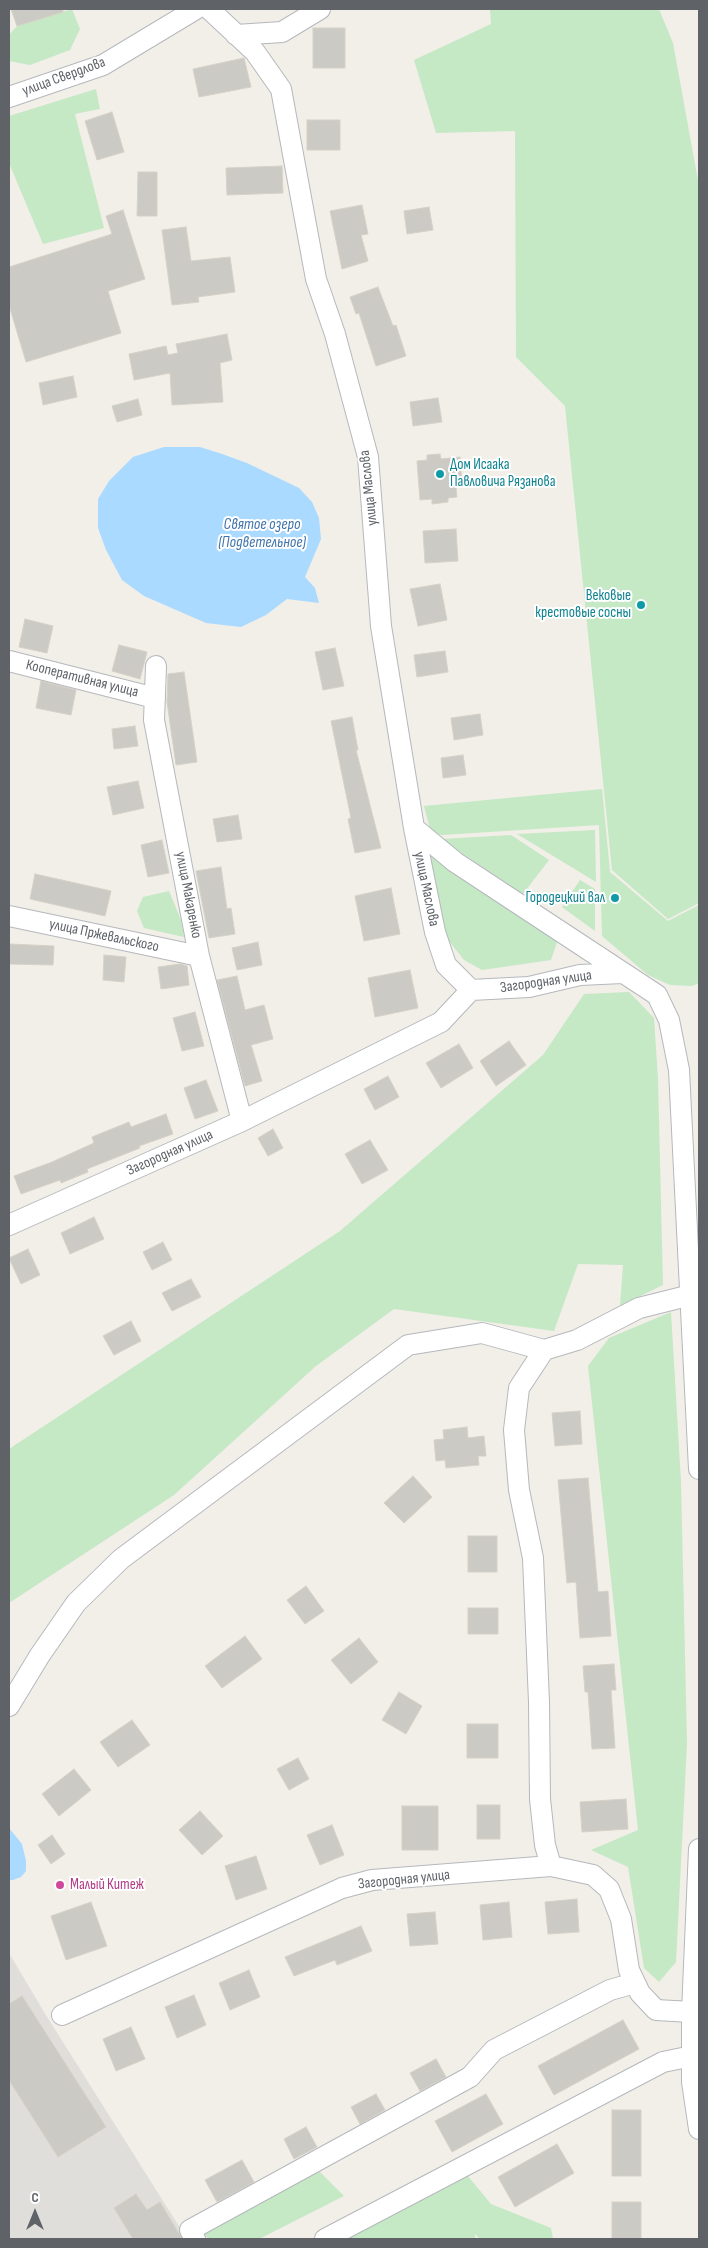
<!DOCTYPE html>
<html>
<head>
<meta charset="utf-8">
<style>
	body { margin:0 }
	#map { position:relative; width:708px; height:2248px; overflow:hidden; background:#f1efe8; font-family:"Sofia Sans Condensed",sans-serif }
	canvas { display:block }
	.frame { position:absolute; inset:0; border:10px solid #5f6368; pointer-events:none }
	.north { position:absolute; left:10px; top:2188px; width:50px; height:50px; -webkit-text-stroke:4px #fff; paint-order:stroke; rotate:0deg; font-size:14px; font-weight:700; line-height:20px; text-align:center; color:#5f6368 }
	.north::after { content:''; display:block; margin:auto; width:18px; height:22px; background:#5f6368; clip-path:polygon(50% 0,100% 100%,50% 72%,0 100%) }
</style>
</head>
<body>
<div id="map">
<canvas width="708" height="2248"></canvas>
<div class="frame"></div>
<div class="north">С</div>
</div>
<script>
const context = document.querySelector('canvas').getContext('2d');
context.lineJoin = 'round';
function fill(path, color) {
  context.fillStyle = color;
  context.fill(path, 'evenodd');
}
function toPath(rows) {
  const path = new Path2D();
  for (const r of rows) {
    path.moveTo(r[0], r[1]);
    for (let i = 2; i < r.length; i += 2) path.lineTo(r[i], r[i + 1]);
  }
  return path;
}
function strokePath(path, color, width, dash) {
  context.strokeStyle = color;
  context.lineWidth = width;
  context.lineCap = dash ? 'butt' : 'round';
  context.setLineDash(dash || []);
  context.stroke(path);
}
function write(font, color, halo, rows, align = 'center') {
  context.font = font + ' "Sofia Sans Condensed",sans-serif';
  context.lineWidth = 4;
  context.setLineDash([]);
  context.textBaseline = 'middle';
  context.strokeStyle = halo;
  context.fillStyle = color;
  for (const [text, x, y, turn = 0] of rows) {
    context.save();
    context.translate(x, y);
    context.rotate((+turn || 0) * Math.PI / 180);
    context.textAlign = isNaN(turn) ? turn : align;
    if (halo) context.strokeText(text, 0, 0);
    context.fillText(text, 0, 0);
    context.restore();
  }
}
const industrial = toPath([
	[9,1953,44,2012,187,2239,9,2239]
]);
const green = toPath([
	[72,9,80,29,70,50,30,65,9,61,9,35,17,26],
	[490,9,659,9,673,43,699,186,699,903,668,919,612,870,565,406,516,357,515,131,436,133,414,60,491,24],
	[96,89,100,109,75,114,104,228,43,244,9,163,9,116],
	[602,789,610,872,668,921,699,905,699,983,692,986,670,985,648,975,602,936,599,825,442,835,431,833,424,806],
	[595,830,596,882,517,834],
	[511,835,549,860,523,894,441,839],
	[425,852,434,854,558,939,551,960,482,970,464,960,445,936],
	[580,880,595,889,595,931,562,907],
	[169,891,181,920,184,937,144,928,137,911,143,897],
	[629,992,654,1018,658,1079,663,1285,620,1306,623,1265,578,1264,554,1331,394,1309,316,1366,174,1495,9,1603,9,1449,340,1231,543,1055,584,994],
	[671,1312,681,1482,687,1743,676,1962,659,1982,644,1968,628,1867,591,1850,638,1830,588,1366,609,1338],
	[319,2171,344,2196,259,2239,209,2239,202,2233],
	[467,2175,491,2204,551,2228,553,2239,480,2239,475,2234,475,2239,336,2239]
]);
const water = toPath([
	[164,447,200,447,222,454,247,463,299,488,312,502,319,518,321,539,305,577,315,588,319,603,287,599,266,615,241,627,206,623,144,596,122,580,106,550,98,528,98,499,109,481,133,457],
	[9,1828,22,1844,26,1861,26,1871,21,1877,13,1880,9,1880]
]);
const building = toPath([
	[11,9,63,9,63,12,17,26,11,9],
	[313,28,345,28,345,68,313,68,313,28],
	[244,58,251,87,199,97,193,69,244,58],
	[112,112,124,152,97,160,85,121,112,112],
	[307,120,340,120,340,150,307,150,307,120],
	[282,166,283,193,227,195,226,168,282,166],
	[138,172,157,172,157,216,137,216,138,172],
	[362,205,368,234,361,235,368,261,342,269,330,211,362,205],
	[429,207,433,230,407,234,404,211,429,207],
	[123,210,145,279,108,291,121,333,26,362,9,305,9,267,112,234,106,216,123,210],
	[186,227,191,261,230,257,235,292,198,297,199,302,172,305,162,230,186,227],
	[378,287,393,326,396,325,406,356,376,366,359,313,356,314,350,297,378,287],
	[227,334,232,360,220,363,223,402,172,405,170,373,134,380,129,354,166,346,168,355,178,353,176,344,227,334],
	[73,376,77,397,43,405,39,383,73,376],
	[438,398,442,422,413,426,410,402,438,398],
	[138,399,142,415,117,422,112,406,138,399],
	[440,454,441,459,460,457,462,486,456,487,457,497,448,498,448,502,432,504,432,499,420,500,417,461,427,460,427,455,440,454],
	[456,529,458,561,425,563,423,531,456,529],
	[440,584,447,620,418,626,410,589,440,584],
	[25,619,53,626,47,653,19,647,25,619],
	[119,645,147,652,140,679,112,671,119,645],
	[335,648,344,686,323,690,315,652,335,648],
	[445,651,448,672,417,677,414,655,445,651],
	[184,672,197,762,176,765,167,702,168,674,184,672],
	[41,681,76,690,71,715,36,708,41,681],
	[480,714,483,735,454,740,451,718,480,714],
	[352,717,358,750,356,750,381,848,355,853,348,819,351,818,331,721,352,717],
	[135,726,138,746,114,749,112,729,135,726],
	[463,755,466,775,443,778,441,758,463,755],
	[138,781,144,808,113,815,107,787,138,781],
	[238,815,242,839,217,842,213,819,238,815],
	[162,840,169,873,148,877,141,845,162,840],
	[221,867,227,909,231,908,235,934,209,938,196,871,221,867],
	[35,874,111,891,105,916,30,899,35,874],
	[391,888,400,934,364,941,355,896,391,888],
	[258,942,262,965,237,970,232,948,258,942],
	[9,944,54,946,53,965,9,964,9,944],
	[104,955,126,957,124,982,103,980,104,955],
	[180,964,187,966,189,985,161,989,158,967,180,964],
	[410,970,418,1008,375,1017,368,978,410,970],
	[237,976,245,1010,264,1005,273,1039,251,1045,262,1081,245,1086,217,980,237,976],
	[195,1012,204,1046,182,1051,173,1018,195,1012],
	[509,1041,526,1065,496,1086,480,1061,509,1041],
	[459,1044,473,1068,441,1088,426,1063,459,1044],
	[388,1076,399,1097,375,1110,364,1089,388,1076],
	[206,1080,218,1111,195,1119,184,1088,206,1080],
	[166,1114,173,1134,139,1146,140,1148,87,1169,88,1172,61,1183,60,1180,21,1194,14,1176,52,1162,94,1143,92,1137,129,1122,131,1127,166,1114],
	[273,1129,283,1148,268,1156,258,1138,273,1129],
	[370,1140,388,1170,362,1184,345,1154,370,1140],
	[94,1217,104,1239,70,1254,61,1233,94,1217],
	[163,1242,172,1260,152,1270,143,1252,163,1242],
	[28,1249,40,1275,21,1284,9,1258,28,1249],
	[191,1279,201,1297,172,1311,162,1293,191,1279],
	[131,1321,141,1341,114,1355,103,1336,131,1321],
	[580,1411,582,1444,555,1446,552,1413,580,1411],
	[467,1427,468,1438,484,1436,486,1456,478,1456,479,1465,446,1468,445,1460,436,1461,434,1440,444,1439,443,1430,467,1427],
	[413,1476,432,1497,404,1523,384,1503,413,1476],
	[588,1478,598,1592,608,1591,611,1636,580,1638,576,1582,567,1583,558,1480,588,1478],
	[468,1536,497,1536,497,1572,468,1572,468,1536],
	[306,1586,324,1611,305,1624,287,1600,306,1586],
	[468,1608,498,1608,498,1634,468,1634,468,1608],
	[245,1636,262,1659,222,1688,205,1666,245,1636],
	[359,1638,378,1662,351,1684,331,1660,359,1638],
	[614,1664,616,1690,611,1690,615,1748,592,1749,588,1692,585,1692,583,1666,614,1664],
	[399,1692,422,1706,406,1734,382,1720,399,1692],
	[132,1720,150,1745,118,1767,100,1742,132,1720],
	[467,1724,498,1724,498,1758,467,1758,467,1724],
	[298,1758,309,1779,289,1790,277,1769,298,1758],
	[74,1769,91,1790,59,1816,42,1794,74,1769],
	[626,1799,628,1829,582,1832,580,1802,626,1799],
	[477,1805,500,1805,500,1839,477,1839,477,1805],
	[402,1806,438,1806,438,1850,402,1850,402,1806],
	[200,1811,223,1836,202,1855,179,1830,200,1811],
	[332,1825,344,1855,320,1865,307,1835,332,1825],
	[52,1835,65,1854,51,1864,38,1845,52,1835],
	[256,1856,267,1889,236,1900,225,1866,256,1856],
	[577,1899,579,1932,548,1934,545,1902,577,1899],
	[91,1902,107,1946,66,1960,51,1916,91,1902],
	[509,1902,512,1937,483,1940,480,1905,509,1902],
	[435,1912,438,1944,410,1946,407,1914,435,1912],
	[361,1926,372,1951,337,1965,335,1960,294,1976,285,1957,361,1926],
	[249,1970,260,1997,230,2010,219,1983,249,1970],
	[194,1995,206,2025,177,2038,165,2007,194,1995],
	[22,1996,106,2127,58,2157,9,2080,9,2004,22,1996],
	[623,2020,639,2049,554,2095,538,2066,623,2020],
	[131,2027,145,2059,116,2071,103,2039,131,2027],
	[436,2059,446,2077,420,2091,410,2073,436,2059],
	[376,2094,385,2110,360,2124,351,2107,376,2094],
	[486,2094,503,2124,452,2152,435,2121,486,2094],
	[612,2110,641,2110,641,2176,612,2176,612,2110],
	[306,2127,317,2147,294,2159,284,2139,306,2127],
	[557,2144,574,2173,515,2207,498,2177,557,2144],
	[242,2160,254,2182,217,2202,205,2180,242,2160],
	[136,2194,147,2210,160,2202,182,2239,133,2239,114,2208,136,2194],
	[612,2202,641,2202,641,2239,612,2239,612,2202]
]);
const minor = toPath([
	[209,9,255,52,281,89,316,279,335,334,368,457,381,626,414,828,435,932,446,965,471,990],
	[236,35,282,32,320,9],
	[9,97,103,65,196,9],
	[9,661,155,698],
	[156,666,154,720,199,956,242,1121],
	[414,828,455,862,657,995,669,1020,679,1070,699,1469],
	[9,916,199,956],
	[9,1225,242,1121,441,1022,471,990,529,987,580,975,622,973],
	[544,1350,519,1388,514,1430,519,1490,533,1558,539,1702,540,1799,545,1845,551,1866],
	[9,1706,40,1655,76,1603,121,1559,408,1345,482,1333,544,1350,577,1340,639,1308,699,1293],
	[699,1849,692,2012,692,2082,699,2129],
	[62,2015,342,1888,372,1880,551,1866,593,1875,609,1889,621,1919,629,1970,640,1993,656,2010,692,2012],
	[195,2239,190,2230,470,2077,494,2050,610,1990,635,1983],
	[325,2239,663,2062,692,2056]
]);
const markers = [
	[440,474,5,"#0f9aa8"],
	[641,605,5,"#0f9aa8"],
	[615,898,5,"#0f9aa8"],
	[60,1885,5,"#d1479c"]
];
const streetNames = [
	["улица Свердлова",64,77,-20],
	["улица Маслова",369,488,-96],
	["Кооперативная улица",82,679,14],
	["улица Маслова",426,889,78],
	["улица Макаренко",188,895,79],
	["улица Пржевальского",104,936,12],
	["Загородная улица",546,982,-8],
	["Загородная улица",170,1153,-24],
	["Загородная улица",404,1880,-6]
];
const cultureNames = [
	["Дом Исаака",450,465,"left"],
	["Павловича Рязанова",450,482,"left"],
	["Вековые",631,596],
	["крестовые сосны",631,613],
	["Городецкий вал",605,898]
];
const hotelNames = [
	["Малый Китеж",70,1885]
];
const waterNames = [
	["Святое озеро",262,525],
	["(Подветельное)",262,543]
];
fill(industrial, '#e0deda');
fill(green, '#c5e8c5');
fill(water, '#aadaff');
fill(building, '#cccac5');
strokePath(building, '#d6d1c6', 1);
strokePath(minor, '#b5b8bc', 22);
strokePath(minor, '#fff', 20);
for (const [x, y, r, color] of markers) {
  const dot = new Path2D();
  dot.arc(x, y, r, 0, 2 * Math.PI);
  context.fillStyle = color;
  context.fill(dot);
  strokePath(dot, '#fff', 2);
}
write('15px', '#5f6368', '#fff', streetNames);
write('15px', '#0d838f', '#fff', cultureNames, 'right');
write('15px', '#b23c85', '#fff', hotelNames, 'left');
write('italic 16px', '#4174aa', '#fff', waterNames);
</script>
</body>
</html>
